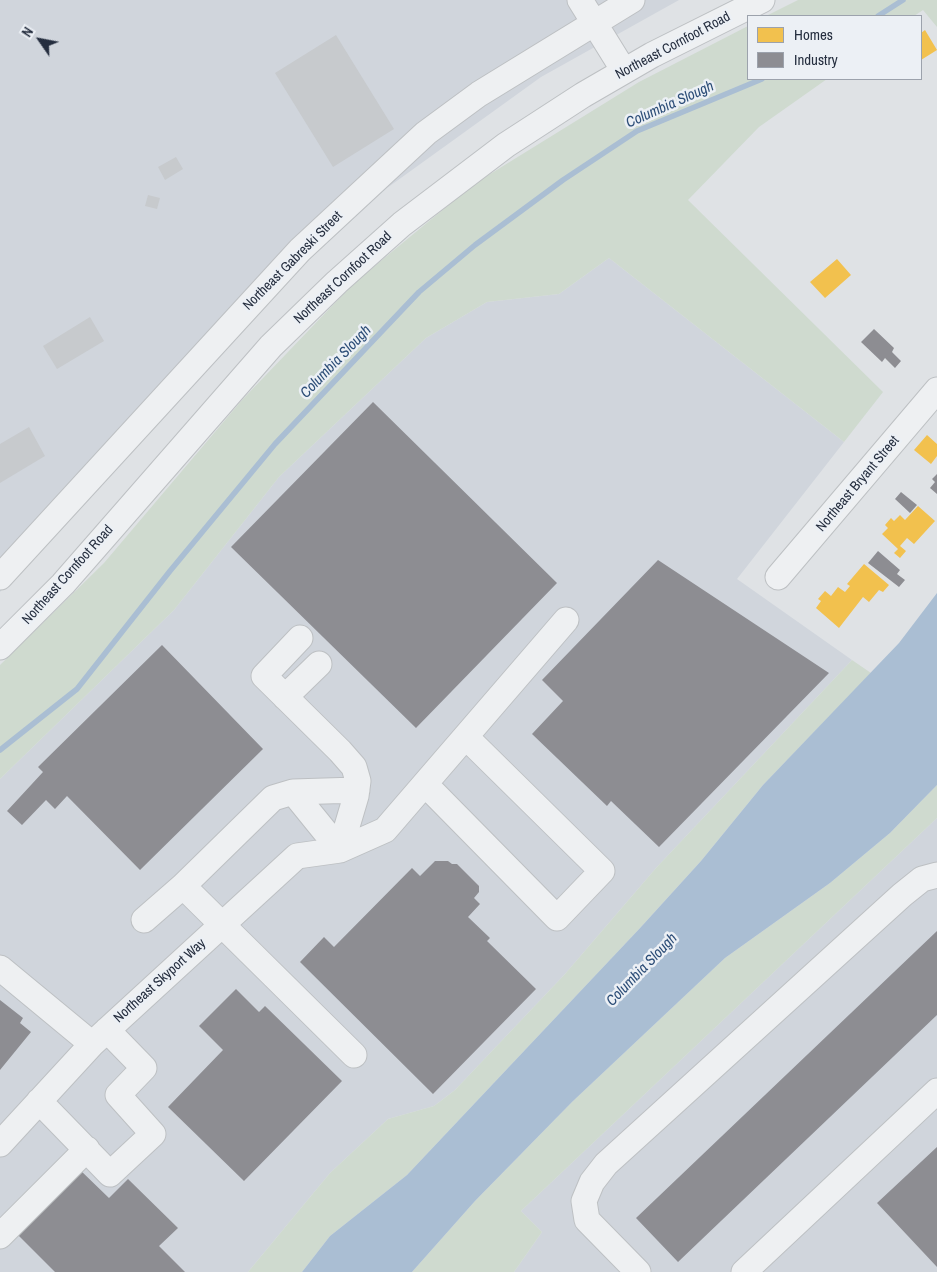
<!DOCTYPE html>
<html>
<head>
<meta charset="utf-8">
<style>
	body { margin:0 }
	#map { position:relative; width:937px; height:1272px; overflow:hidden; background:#dfe2e5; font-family:"Archivo Narrow",sans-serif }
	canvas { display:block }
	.legend { position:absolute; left:747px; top:15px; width:175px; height:65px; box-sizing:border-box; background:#ecf0f5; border:1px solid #9ca2ac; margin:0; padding:6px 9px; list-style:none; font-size:15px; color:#252e3f }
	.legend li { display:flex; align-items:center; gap:10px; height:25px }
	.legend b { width:25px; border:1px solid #9ca2ac }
	.north { position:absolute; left:15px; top:15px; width:50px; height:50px; -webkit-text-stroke:4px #ecf0f5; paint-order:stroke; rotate:303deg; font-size:14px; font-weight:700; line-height:20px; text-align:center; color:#252e3f }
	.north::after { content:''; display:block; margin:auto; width:18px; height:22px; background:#252e3f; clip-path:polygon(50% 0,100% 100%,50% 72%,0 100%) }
</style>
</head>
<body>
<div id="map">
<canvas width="937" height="1272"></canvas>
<ul class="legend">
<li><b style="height:14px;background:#f2c14e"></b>Homes</li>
<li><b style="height:14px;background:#8d8d92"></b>Industry</li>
</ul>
<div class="north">N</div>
</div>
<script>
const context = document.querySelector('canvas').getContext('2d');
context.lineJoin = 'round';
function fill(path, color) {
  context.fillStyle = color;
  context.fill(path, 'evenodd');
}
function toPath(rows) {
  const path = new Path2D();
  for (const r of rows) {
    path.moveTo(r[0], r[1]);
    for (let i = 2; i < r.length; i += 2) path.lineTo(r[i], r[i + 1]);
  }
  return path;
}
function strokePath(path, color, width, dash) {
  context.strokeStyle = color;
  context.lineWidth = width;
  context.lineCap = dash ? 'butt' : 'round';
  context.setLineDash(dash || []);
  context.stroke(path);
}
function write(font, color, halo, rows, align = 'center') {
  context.font = font + ' "Archivo Narrow",sans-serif';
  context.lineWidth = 5;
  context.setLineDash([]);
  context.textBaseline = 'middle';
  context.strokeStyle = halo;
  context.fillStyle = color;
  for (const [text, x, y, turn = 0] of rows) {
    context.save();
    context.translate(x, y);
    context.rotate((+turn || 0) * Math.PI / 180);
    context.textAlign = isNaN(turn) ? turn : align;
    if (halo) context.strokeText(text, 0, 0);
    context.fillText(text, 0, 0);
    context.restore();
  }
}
const built = toPath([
	[0,0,679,0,541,77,387,188,286,281,0,592],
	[609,258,844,442,737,579,852,660,656,868,565,974,455,1090,434,1106,388,1119,330,1173,248,1272,0,1272,0,779,174,610,279,477,426,338,487,302,559,294],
	[937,818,937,1272,514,1272,542,1232,521,1211]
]);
const green = toPath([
	[798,0,937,0,937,27,923,10,914,16,766,16],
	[748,26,748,79,827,79,759,127,688,200,883,392,844,442,609,258,559,294,487,302,426,338,279,477,174,610,0,779,0,665,104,563,242,400,354,283,474,184,639,82],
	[852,660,871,673,763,785,701,861,641,927,407,1175,330,1236,302,1272,248,1272,330,1173,388,1119,434,1106,455,1090,565,974,656,868],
	[937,785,937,818,521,1211,542,1232,514,1272,412,1272,475,1201,572,1102,725,958,830,883,890,833]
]);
const water = toPath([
	[937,593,937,785,890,833,830,883,725,958,572,1102,475,1201,412,1272,302,1272,330,1236,407,1175,641,927,701,861,763,785,899,643]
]);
const homes = toPath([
	[925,30,937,50,921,60,921,33],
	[837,259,851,275,825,298,810,282],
	[927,435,937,444,937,456,931,464,914,450],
	[918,506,935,521,914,544,907,538,900,546,906,551,900,558,894,553,898,549,882,534,888,528,885,525,891,518,894,521,900,515,905,520],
	[864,564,889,585,883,592,879,590,869,602,863,597,839,628,816,608,821,601,818,599,825,591,831,596,838,587,845,592,850,586,847,584]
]);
const industry = toPath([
	[874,329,894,348,892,352,901,361,895,368,885,358,882,362,861,342],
	[373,402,557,583,416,728,231,547],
	[937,474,937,494,930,488,935,482,932,479],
	[901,492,917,505,910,513,895,499],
	[878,551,900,570,897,574,905,580,899,587,868,563],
	[658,560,829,673,659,847,611,801,607,806,532,734,563,701,542,680],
	[162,645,263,749,140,870,67,796,55,809,46,800,22,825,7,811,43,772,38,767],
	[435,861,448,861,452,864,457,864,479,886,479,892,474,898,480,904,468,917,490,938,487,941,536,989,433,1094,300,962,324,937,334,947,412,868,420,876],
	[937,931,937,1015,678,1262,636,1218],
	[236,989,259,1012,265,1006,342,1081,244,1181,168,1107,223,1050,199,1026],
	[0,1000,23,1018,20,1023,31,1032,0,1070],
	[937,1147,937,1267,877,1203],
	[79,1169,109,1198,128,1179,178,1228,159,1246,185,1272,55,1272,16,1233]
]);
const stream = toPath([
	[878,16,903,0],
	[0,750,77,689,170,571,275,444,419,292,475,245,563,180,637,131,762,79]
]);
const building = toPath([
	[336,35,394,129,333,167,275,73],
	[176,157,183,169,165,180,158,167],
	[148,195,160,198,157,209,145,206],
	[90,317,104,341,57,369,43,346],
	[29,427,45,456,0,483,0,444]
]);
const minor = toPath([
	[580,0,624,71],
	[0,577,300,250,426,133,479,94,632,0],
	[778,577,937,390],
	[300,638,264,676,340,751,354,767,358,781,356,796,340,850],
	[0,647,63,584,271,346,337,282,402,224,506,145,583,95,652,55,762,0],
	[285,697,319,664],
	[425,784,557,918,602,871,466,737],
	[293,792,340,850],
	[144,920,183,886],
	[0,968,92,1044],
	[354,1055,183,886,273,798,293,792,357,790],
	[39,1101,110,1174,153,1134,118,1095,144,1068,107,1030],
	[0,1144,92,1044,297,856,340,850,385,830,566,620],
	[0,1236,87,1149],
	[638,1272,587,1220,584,1201,592,1182,606,1164,902,895,922,879,937,875],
	[744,1272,937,1091]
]);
const streetNames = [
	["Northeast Cornfoot Road",673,46,-28],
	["Northeast Gabreski Street",293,261,-45],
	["Northeast Cornfoot Road",343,278,-43],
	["Northeast Bryant Street",858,484,-50],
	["Northeast Cornfoot Road",68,575,-48],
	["Northeast Skyport Way",160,981,-42]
];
const waterNames = [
	["Columbia Slough",670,105,-24],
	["Columbia Slough",336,362,-46],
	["Columbia Slough",642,970,-46]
];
fill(built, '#d0d5dc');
fill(green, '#cfdacf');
fill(water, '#aabed3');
fill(homes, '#f2c14e');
fill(industry, '#8d8d92');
strokePath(stream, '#aabed3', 5.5);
fill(building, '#c7cacd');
strokePath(minor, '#bdc0c3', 27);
strokePath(minor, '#eef0f2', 25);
write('14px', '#252e3f', '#ecf0f5', streetNames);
write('italic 15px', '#2c4d77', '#ecf0f5', waterNames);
</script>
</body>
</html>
